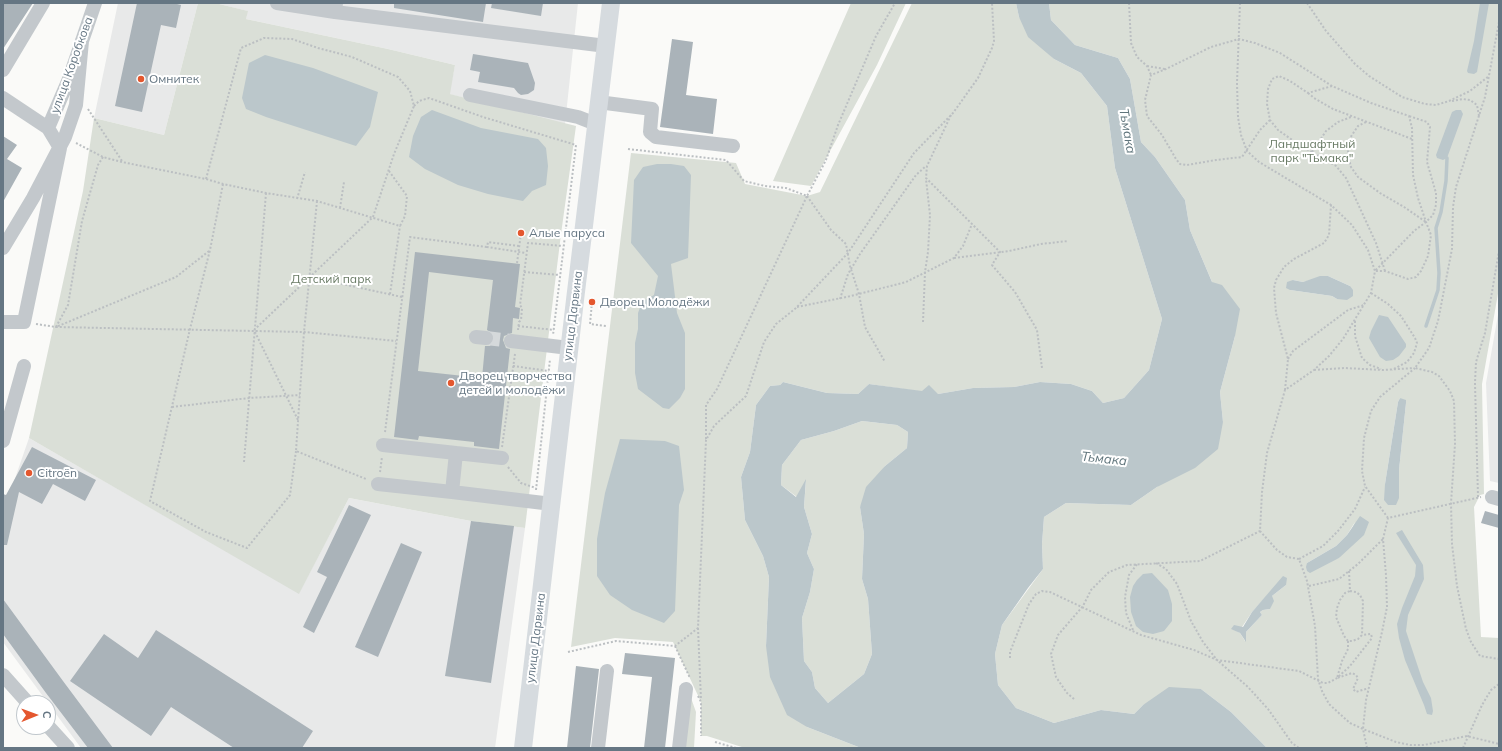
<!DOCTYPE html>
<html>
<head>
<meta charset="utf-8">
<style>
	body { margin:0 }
	#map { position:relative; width:1502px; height:751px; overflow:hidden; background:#fafaf8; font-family:Mulish,sans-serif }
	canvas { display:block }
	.frame { position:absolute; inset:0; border:4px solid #657683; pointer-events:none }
	.north { position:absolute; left:16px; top:695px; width:40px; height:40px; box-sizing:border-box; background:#fff; border:1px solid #c1c8cd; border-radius:50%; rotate:89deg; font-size:11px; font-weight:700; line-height:16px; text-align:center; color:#657683 }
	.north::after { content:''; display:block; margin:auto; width:14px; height:18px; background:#e4572e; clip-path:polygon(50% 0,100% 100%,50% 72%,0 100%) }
</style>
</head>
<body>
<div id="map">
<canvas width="1502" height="751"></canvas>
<div class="frame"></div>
<div class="north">С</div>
</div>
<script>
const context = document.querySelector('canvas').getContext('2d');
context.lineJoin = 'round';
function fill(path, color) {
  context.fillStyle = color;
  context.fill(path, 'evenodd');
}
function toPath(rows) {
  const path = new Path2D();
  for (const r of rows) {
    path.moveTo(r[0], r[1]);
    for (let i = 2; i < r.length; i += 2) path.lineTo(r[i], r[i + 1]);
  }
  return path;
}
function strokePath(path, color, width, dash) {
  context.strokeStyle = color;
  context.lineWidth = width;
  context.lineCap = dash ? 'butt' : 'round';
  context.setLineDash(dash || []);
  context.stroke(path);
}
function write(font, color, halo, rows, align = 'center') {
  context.font = font + ' Mulish,sans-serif';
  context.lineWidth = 4;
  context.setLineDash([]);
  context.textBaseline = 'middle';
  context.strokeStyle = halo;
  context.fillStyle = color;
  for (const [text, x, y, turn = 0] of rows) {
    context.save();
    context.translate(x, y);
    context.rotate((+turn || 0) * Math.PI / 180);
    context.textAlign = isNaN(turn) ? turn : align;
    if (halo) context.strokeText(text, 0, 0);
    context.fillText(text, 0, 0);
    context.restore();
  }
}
const built = toPath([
	[118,3,198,3,164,135,94,118],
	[215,3,578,3,565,124,449,94,455,65,388,49,246,19,247,11],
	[1499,309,1499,483,1490,481,1486,383],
	[29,438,299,593,349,498,471,521,525,528,495,748,81,748,3,642,3,513]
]);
const green = toPath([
	[198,3,215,3,248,11,246,19,388,49,455,65,450,94,576,126,561,234,525,528,471,521,349,498,299,594,29,438,83,191,94,118,164,135],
	[851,3,906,3,877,65,811,186,773,181],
	[912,3,1016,3,1019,17,1054,59,1081,73,1107,106,1115,168,1162,319,1149,370,1124,398,1103,403,1092,391,1071,384,1040,382,1014,387,973,388,938,394,869,384,858,394,827,393,783,382,780,385,770,386,756,405,750,452,741,477,745,520,763,556,769,577,766,646,807,727,861,748,745,748,707,736,701,736,701,702,673,642,615,638,571,647,631,153,736,163,745,184,807,196,820,192],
	[1049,3,1499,3,1499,288,1482,384,1484,494,1480,495,1474,507,1481,637,1499,638,1499,748,1267,748,1231,712,1201,689,1143,705,1134,714,1101,710,1054,723,1016,708,998,685,995,654,1002,625,1043,569,1042,544,1044,517,1066,503,1131,505,1157,487,1223,422,1220,392,1235,336,1190,230,1185,200,1155,157,1141,142,1130,79,1118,58,1075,45,1051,20],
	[1328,276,1350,286,1337,299,1332,296,1290,290,1293,280,1303,282],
	[1400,398,1406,403,1399,470,1399,498,1385,484,1398,402],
	[1355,522,1339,558,1307,563,1336,546,1347,535],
	[1286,585,1272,596,1270,609,1263,610,1260,612,1262,615,1246,632,1245,641,1240,633,1235,630,1242,627,1252,612,1273,589],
	[862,421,897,425,908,432,907,448,885,466,860,507,864,534,862,579,868,599,872,654,864,674,828,703,815,688,812,672,804,661,802,618,810,592,814,569,807,553,812,534,804,507,806,481,797,497,781,485,782,465,801,440,834,431],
	[691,698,696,712,694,748,683,748]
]);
const water = toPath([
	[1016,3,1049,3,1051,20,1075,45,1118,58,1130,79,1141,142,1155,157,1185,200,1190,230,1212,282,1222,285,1240,309,1235,336,1220,392,1223,422,1218,449,1195,468,1157,487,1131,505,1066,503,1044,517,1042,544,1043,569,1028,588,1002,625,995,654,998,685,1016,708,1054,723,1101,710,1134,714,1143,705,1169,687,1201,689,1231,712,1267,748,861,748,807,727,787,715,770,677,766,646,769,577,763,556,745,520,741,477,750,452,756,405,770,386,780,385,783,382,827,393,858,394,869,384,922,391,929,385,938,394,973,388,1014,387,1040,382,1071,384,1092,391,1103,403,1124,398,1149,370,1162,319,1115,168,1107,106,1081,73,1054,59,1028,37,1019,17],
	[862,421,897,425,908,432,907,448,885,466,866,487,860,507,864,534,862,579,868,599,872,654,864,674,828,703,815,688,812,672,804,661,802,618,810,592,814,569,807,553,812,534,804,507,806,479,796,497,781,485,782,465,801,440,834,431],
	[1480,3,1489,3,1477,72,1474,74,1468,73,1467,71,1474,41],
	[265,55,313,68,378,92,370,127,356,146,266,117,246,109,242,98,249,63],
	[432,110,481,128,538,139,546,148,548,166,546,185,532,191,523,201,488,194,458,185,425,169,409,157,413,136,421,117],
	[1456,110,1461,110,1463,114,1447,158,1443,160,1437,158,1436,155,1452,112],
	[657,164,671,164,684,166,691,175,688,258,671,264,677,313,685,333,685,389,680,398,669,409,663,408,638,389,635,373,635,343,638,329,638,313,642,302,654,295,658,276,631,243,634,180,643,167],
	[1320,276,1328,276,1350,286,1353,290,1353,296,1347,300,1337,299,1332,296,1290,290,1286,288,1287,282,1293,280,1303,282],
	[1379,315,1388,317,1406,344,1406,347,1399,356,1393,360,1386,361,1380,357,1369,338,1371,331],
	[1400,398,1406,400,1406,403,1399,470,1399,498,1396,505,1388,505,1384,500,1385,484,1398,402],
	[620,439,665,441,679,446,684,490,679,505,675,611,664,623,632,610,610,595,597,576,597,539,605,493],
	[1360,516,1369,522,1364,535,1339,558,1310,573,1307,571,1306,567,1307,563,1336,546,1347,535],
	[1402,530,1423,565,1424,579,1408,615,1406,631,1423,682,1431,698,1433,711,1432,715,1427,714,1424,705,1405,660,1399,638,1397,624,1402,608,1415,576,1416,565,1396,533],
	[1152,573,1168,590,1172,604,1172,621,1164,631,1153,634,1143,632,1136,626,1131,612,1130,597,1133,586,1137,580,1143,574],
	[1283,576,1287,578,1286,585,1272,596,1274,601,1270,609,1263,610,1260,612,1262,615,1246,632,1246,642,1240,633,1231,629,1234,625,1243,627,1252,612]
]);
const stream = toPath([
	[1426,326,1438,290,1439,273,1436,228,1441,212,1446,181,1447,158]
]);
const building = toPath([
	[3,3,33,3,3,49],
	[137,3,173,3,181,5,176,28,161,25,142,112,115,106],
	[394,3,486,3,483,22,394,8],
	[492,3,543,3,541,16,491,8],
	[672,39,693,42,686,95,717,99,713,134,660,127],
	[473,54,528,63,535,83,534,90,528,94,521,95,518,93,514,88,478,82,480,72,470,70],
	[3,136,17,145,7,159,22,168,3,202],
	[415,252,520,264,515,307,520,308,519,319,513,318,512,333,504,336,503,340,506,348,510,349,499,449,474,446,474,442,419,436,418,440,394,437],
	[429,272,493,280,487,330,494,334,494,339,490,346,485,346,482,378,418,371],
	[32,447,96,480,85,501,53,484,42,504,19,492,7,545,3,545,3,494,6,495],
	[349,505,371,515,314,633,303,627,327,577,317,572],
	[1485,511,1499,515,1499,528,1481,523],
	[471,521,514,526,491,683,445,676],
	[401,543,422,552,378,657,355,647],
	[3,599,63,681,113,748,88,748,46,693,3,634],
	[156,630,313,731,302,748,234,748,171,707,151,736,70,681,104,634,138,658],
	[625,653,675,658,665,748,644,748,652,677,622,674],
	[576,666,599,669,590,748,567,748]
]);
const minorTunnel = toPath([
	[486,338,511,341]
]);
const path = toPath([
	[1129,3,1131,43,1137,57,1147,66,1151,75],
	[1240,3,1237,83,1238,117,1241,135,1247,151,1259,162,1331,205,1352,225,1368,250,1375,271,1371,293,1343,339,1329,356,1314,370,1285,390,1267,453,1262,492,1260,531,1277,550,1287,557,1299,559,1307,581,1315,626,1318,679,1322,691,1329,704,1341,715,1350,723,1363,729,1396,742,1410,745,1424,745,1467,736,1499,744],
	[1307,3,1326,31,1355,64,1369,76,1402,97,1425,104,1436,105,1449,101,1470,91,1489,76],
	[1499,22,1485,97,1456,187,1453,207,1452,249,1438,321,1429,348,1415,368,1432,372,1439,376,1450,391,1454,401,1455,444,1451,503,1452,544,1457,586,1466,629,1471,642,1480,656,1499,659],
	[1147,66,1165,69],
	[1332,86,1308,93,1290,81,1279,76,1272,79,1268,89,1267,104,1270,120,1278,130,1298,144,1336,166,1346,178,1376,243,1385,271],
	[1308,93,1314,98,1333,109,1412,139],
	[1452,101,1463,99,1470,100,1477,105,1479,116],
	[414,106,419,101,429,98,483,117,576,145,553,335],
	[88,109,122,161],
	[951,115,927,166,926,178,1000,252,992,265,1015,292,1037,330,1042,368],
	[1270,120,1260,130,1242,157,1216,160,1187,165,1180,164,1176,159,1162,135,1147,116,1145,100,1151,75,1166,69,1211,47,1239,39,1255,43,1280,53,1332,86,1371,103,1409,116,1412,128,1413,175,1418,198,1426,222,1431,235,1428,256,1421,271,1416,277,1408,279,1385,271,1375,271,1414,231,1426,222,1433,215,1436,205,1436,193,1427,162,1430,127,1427,122,1409,116],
	[1366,122,1358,126,1350,138,1348,147,1348,155,1351,167,1358,177,1380,193,1404,207,1426,222],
	[76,143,103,157,122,162,206,179,223,184,266,193,317,201,400,226,405,216,407,196,389,171],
	[628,149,726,160,744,181,765,186,786,188,807,196,826,160,838,125,876,36,895,3],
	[1312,152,1326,131,1338,122,1351,117],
	[103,157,98,165,82,221,68,305,56,327,176,277,209,251],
	[206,179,241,48,264,38,292,39,318,48,352,57,398,77,410,91,414,106,394,154,373,217,254,330,298,420],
	[223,184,210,250,190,329,150,501,206,532,247,548,290,495,296,451],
	[807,196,831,230,846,244,850,266,859,294,865,327,885,362],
	[297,199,305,172],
	[317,201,304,332,296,451,366,479],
	[340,208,344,182],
	[519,246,488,242,487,247,526,253],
	[954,258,1009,251,1041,244,1068,241],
	[517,263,521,233],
	[524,272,560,275],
	[310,277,402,297],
	[1371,293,1388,304,1401,316,1415,338,1417,343,1414,353,1407,362,1392,370],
	[390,294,400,226],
	[840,299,848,274,860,254,916,175,926,166],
	[592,302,590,324,606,326],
	[797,307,851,296,906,282,954,258,963,246,972,224],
	[1355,321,1355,336,1362,358,1370,365,1381,369],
	[923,322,925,272,928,252,930,215,926,179],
	[36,324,56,327,304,332,396,341],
	[518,326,554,330],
	[518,330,519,322,521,320,522,308,520,305,528,243,563,246],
	[1288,359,1293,351,1348,310,1364,305],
	[513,366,549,371],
	[1314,370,1344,368,1383,370,1414,368],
	[1285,390,1288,359,1276,313,1274,288,1276,280,1284,267,1294,259,1324,243,1329,235,1331,205],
	[172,407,249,398,300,395],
	[385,432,410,237,487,247],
	[706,439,706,405,717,389,807,196],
	[502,447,515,354],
	[244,462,266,193],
	[508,467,521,483,536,488],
	[380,472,382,457],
	[536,490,550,359],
	[1478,497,1475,383,1476,362,1485,333,1499,251],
	[1388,518,1365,486,1362,471,1364,438,1371,411,1380,397,1415,368],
	[1299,559,1323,546,1338,531,1355,509,1365,487],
	[1156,563,1166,569,1177,584,1191,621,1203,642,1217,660,1299,671,1323,683,1328,683,1337,678,1350,666,1372,638,1371,634,1362,635],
	[1349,571,1350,591,1356,592,1360,595,1363,601,1362,635,1358,639,1352,641,1348,641,1344,636,1336,617,1337,608,1340,600,1345,593,1350,591],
	[1309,586,1339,579,1358,564,1383,539],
	[698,628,701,700],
	[1133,630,1126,613,1125,597,1129,575,1137,564],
	[1348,641,1348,649,1342,661,1337,678,1352,673,1356,675,1358,678,1353,689,1356,692,1359,691,1369,688],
	[675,646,690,678],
	[568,652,616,641,675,646,698,628,706,440,714,426,746,396,764,342,776,324,796,308,848,253,914,153,953,113,978,78,992,48,994,41,992,3],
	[1010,658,1010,652,1029,604,1036,594,1042,591,1050,592,1141,635,1194,650,1217,660,1248,687,1268,709,1292,743,1299,748],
	[698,696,701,702,701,736],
	[1074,699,1067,693,1056,677,1051,654,1058,635,1083,606,1091,590,1109,572,1127,565,1200,561,1260,531],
	[715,742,736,748],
	[1367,748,1363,729,1366,700,1382,632,1387,607,1386,575,1383,539,1388,518,1481,497],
	[1463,748,1482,705,1491,690,1499,684]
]);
const minor = toPath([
	[277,3,335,12],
	[336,3,335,12,606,46],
	[3,70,43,3],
	[470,95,578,117,596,124],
	[3,98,48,128,60,148,24,322,3,322],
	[598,102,652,109,650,132,656,137,733,146],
	[48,128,69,79,95,3],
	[3,248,33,198,65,137,76,105,82,41],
	[476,337,486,338],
	[511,341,569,348],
	[3,441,24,366],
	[383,445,456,453,452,492,552,504],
	[456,453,502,458],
	[378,484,452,492],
	[1492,497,1499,499],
	[3,675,28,703],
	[48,726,68,748],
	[598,748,607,671],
	[679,748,686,689]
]);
const major = toPath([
	[523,748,575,300,611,3]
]);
const markers = [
	[141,79,4,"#e4572e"],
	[521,233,4,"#e4572e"],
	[592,302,4,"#e4572e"],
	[451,383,4,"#e4572e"],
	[29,473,4,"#e4572e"]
];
const streetNames = [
	["улица Коробкова",72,65,-70],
	["улица Дарвина",573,316,-83],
	["улица Дарвина",536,638,-83]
];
const poiNames = [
	["Омнитек",149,79],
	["Алые паруса",529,233],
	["Дворец Молодёжи",600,302],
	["Дворец творчества",459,376],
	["детей и молодёжи",459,390],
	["Citroën",37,473]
];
const parkNames = [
	["Ландшафтный",1312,144],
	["парк \"Тьмака\"",1312,158],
	["Детский парк",331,279]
];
const waterNames = [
	["Тьмака",1127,131,80],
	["Тьмака",1104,459,6]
];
fill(built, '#e8e9e9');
fill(green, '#dadfd7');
fill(water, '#bbc7cb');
strokePath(stream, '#bbc7cb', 3.5);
fill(building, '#aab3b9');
strokePath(minorTunnel, '#d5d9db', 14, [14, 7]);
strokePath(path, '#bbbfc2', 2, [2, 2]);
strokePath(minor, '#c3c8cc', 14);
strokePath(major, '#d6dbdf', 18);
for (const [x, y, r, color] of markers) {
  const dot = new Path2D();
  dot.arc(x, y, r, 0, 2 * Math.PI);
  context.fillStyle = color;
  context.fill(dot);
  strokePath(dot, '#fff', 1.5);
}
write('12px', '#657683', '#fff', streetNames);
write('12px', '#657683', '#fff', poiNames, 'left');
write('12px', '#687a64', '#fff', parkNames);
write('italic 13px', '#60757c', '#fff', waterNames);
</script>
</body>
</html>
